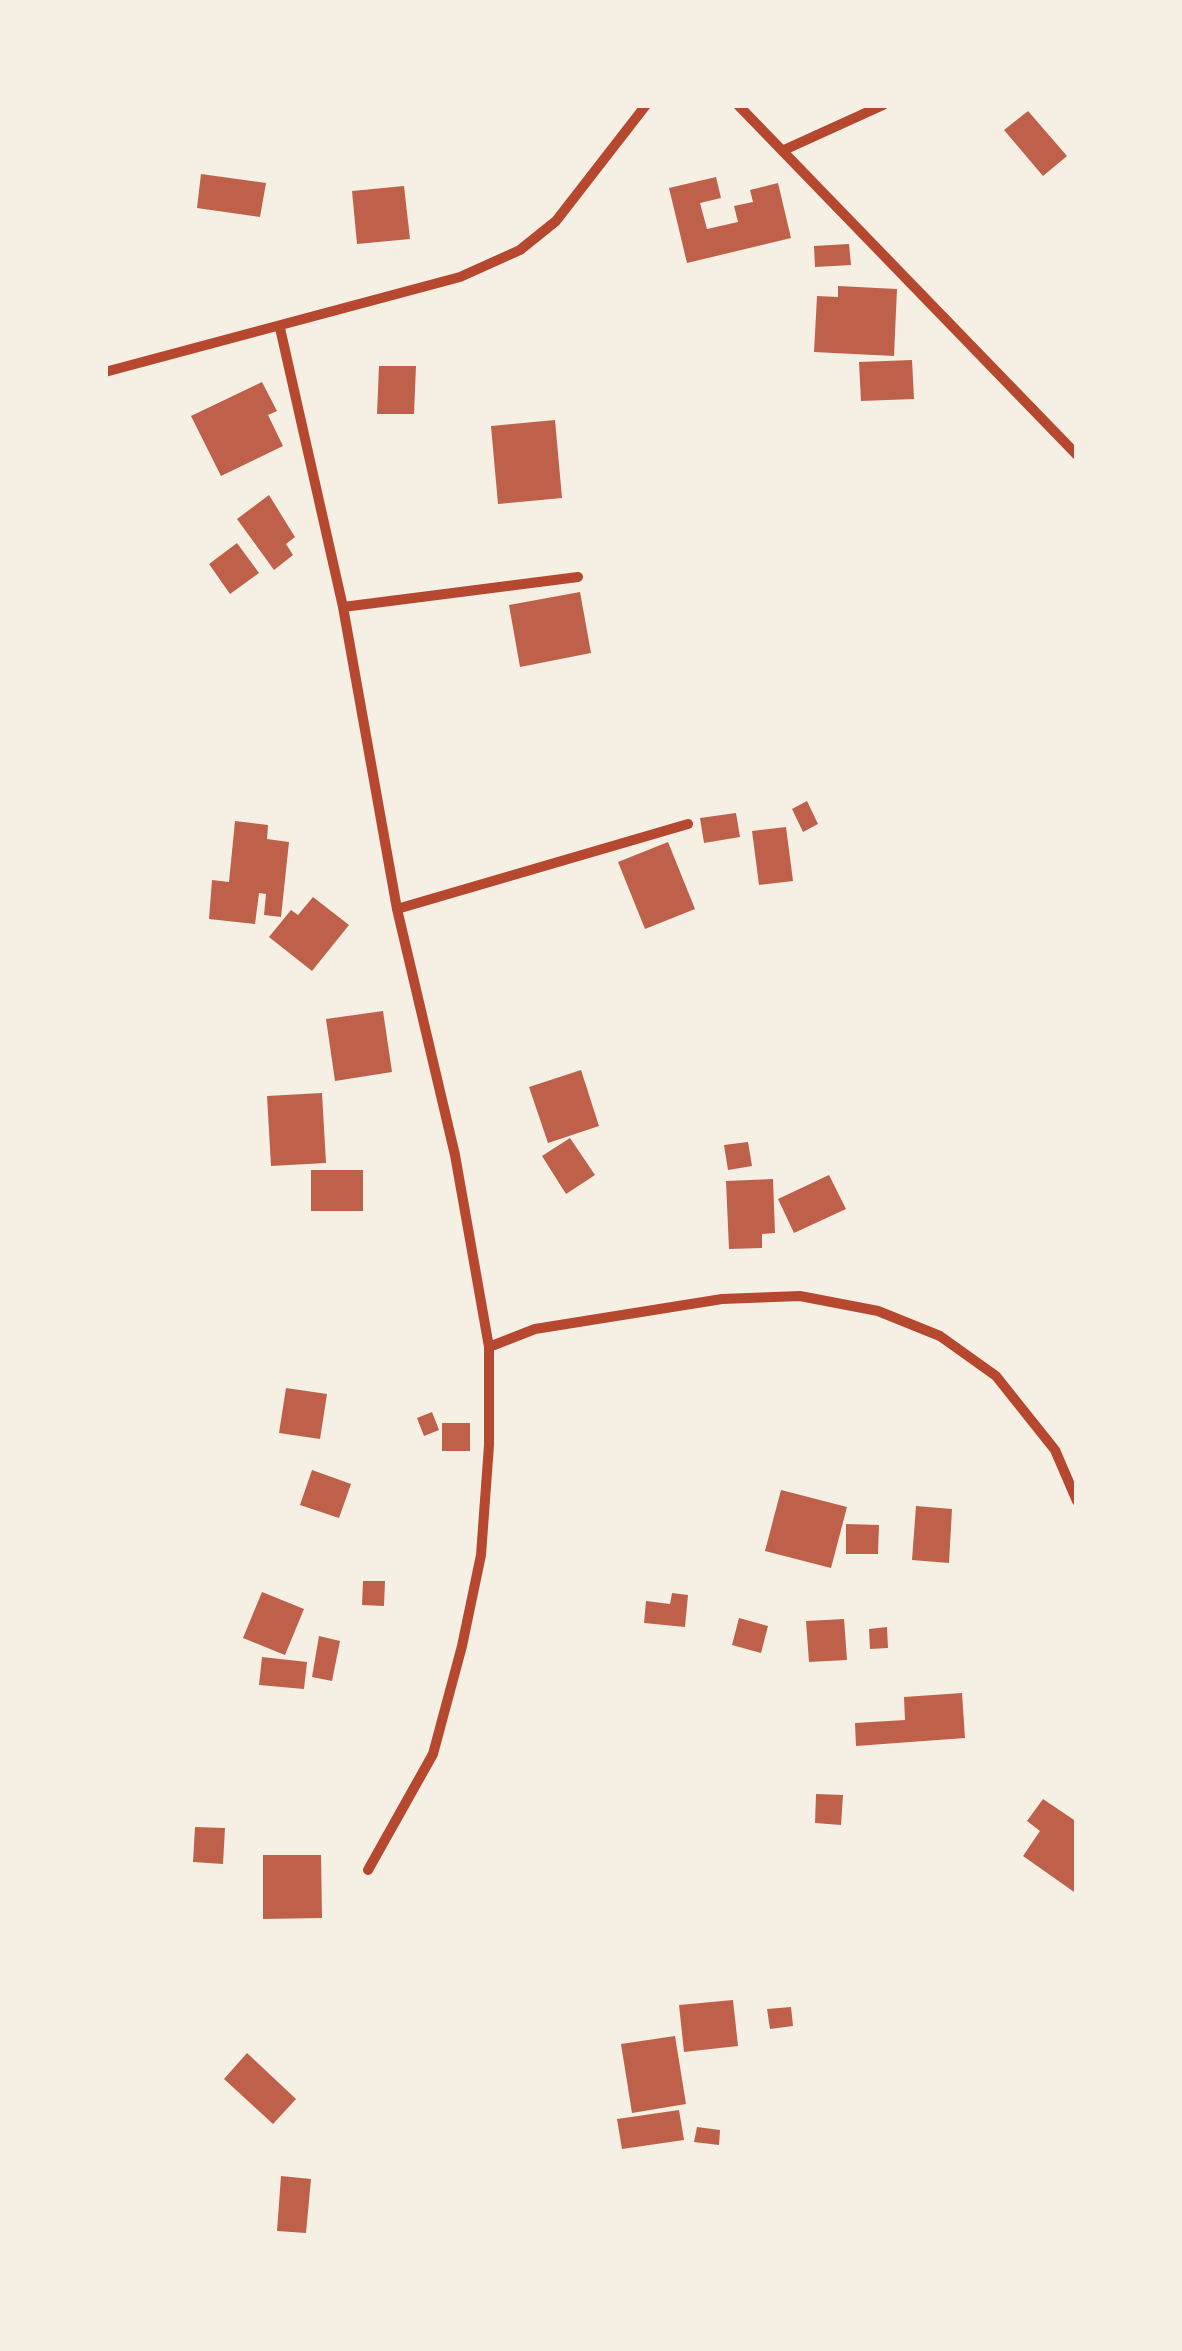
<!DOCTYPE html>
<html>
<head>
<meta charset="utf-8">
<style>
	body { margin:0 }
	#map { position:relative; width:1182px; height:2351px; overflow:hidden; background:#f6efe4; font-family:"Nunito Sans",sans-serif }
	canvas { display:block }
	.frame { position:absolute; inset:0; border:108px solid #f6efe4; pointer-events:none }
</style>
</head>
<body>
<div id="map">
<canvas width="1182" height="2351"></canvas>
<div class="frame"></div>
</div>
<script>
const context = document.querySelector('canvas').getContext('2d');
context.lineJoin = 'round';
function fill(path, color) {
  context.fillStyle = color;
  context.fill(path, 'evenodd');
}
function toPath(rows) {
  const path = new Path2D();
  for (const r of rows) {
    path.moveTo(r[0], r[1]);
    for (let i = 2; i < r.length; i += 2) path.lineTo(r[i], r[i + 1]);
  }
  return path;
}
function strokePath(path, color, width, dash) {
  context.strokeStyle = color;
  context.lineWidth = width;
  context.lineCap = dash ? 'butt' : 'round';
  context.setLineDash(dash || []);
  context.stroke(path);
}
const building = toPath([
	[1028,111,1067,156,1043,176,1004,130],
	[201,174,266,183,260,217,197,208],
	[716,177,721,198,700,203,707,229,738,222,734,206,753,202,750,190,778,183,791,238,687,263,669,188],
	[404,186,410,239,357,244,352,191],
	[849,244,851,265,815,267,814,246],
	[838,286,897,289,894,356,814,352,817,296,838,297],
	[912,360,914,399,861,401,859,362],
	[379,366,416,366,414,414,377,414],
	[262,382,277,411,268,415,283,446,221,476,191,416],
	[555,420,562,498,498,504,491,426],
	[269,495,295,537,286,544,293,555,274,570,237,519],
	[237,543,259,573,230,594,209,564],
	[580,592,591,653,520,667,509,605],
	[807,801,818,824,803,832,792,809],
	[736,813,740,837,704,843,700,818],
	[235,821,268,825,267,839,289,842,281,917,264,915,266,894,259,893,255,924,209,919,212,880,229,882],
	[786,827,793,881,759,885,752,831],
	[668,842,695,909,645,929,618,862],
	[313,897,349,925,312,971,269,937,291,910,298,915],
	[383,1011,392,1072,335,1081,326,1019],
	[581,1070,599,1126,548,1143,529,1087],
	[322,1093,326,1163,271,1166,267,1096],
	[570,1138,595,1175,566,1194,542,1156],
	[748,1142,752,1166,728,1170,724,1145],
	[311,1170,363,1170,363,1211,311,1211],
	[829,1175,846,1209,794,1233,778,1199],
	[773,1179,775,1233,762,1234,762,1248,729,1249,726,1181],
	[286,1388,327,1394,320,1439,279,1433],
	[432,1412,439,1430,424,1436,417,1418],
	[442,1423,470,1423,470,1451,442,1451],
	[312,1470,351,1484,339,1518,300,1505],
	[781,1490,847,1507,831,1568,765,1551],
	[916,1506,952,1509,949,1563,912,1560],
	[846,1524,879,1525,878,1554,846,1554],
	[363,1581,385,1581,384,1606,362,1605],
	[262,1592,304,1609,285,1655,243,1638],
	[672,1593,688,1595,685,1627,644,1623,646,1601,670,1604],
	[739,1618,768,1626,761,1653,732,1645],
	[844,1619,847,1660,809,1662,806,1621],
	[887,1627,888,1648,870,1649,869,1629],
	[319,1636,340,1641,332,1681,312,1677],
	[262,1657,307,1662,304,1689,259,1685],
	[962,1693,965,1738,856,1746,855,1723,905,1720,904,1697],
	[816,1794,843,1795,841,1825,815,1823],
	[1043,1799,1077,1822,1077,1894,1023,1856,1040,1831,1027,1821],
	[195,1827,225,1828,223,1864,193,1862],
	[263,1855,321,1855,322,1918,263,1919],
	[733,2000,738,2046,684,2052,679,2005],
	[791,2007,793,2026,770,2029,767,2009],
	[675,2036,686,2104,632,2113,621,2044],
	[247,2053,296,2099,273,2124,224,2079],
	[679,2110,684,2140,622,2149,617,2119],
	[697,2127,720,2130,719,2145,694,2142],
	[281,2176,311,2179,306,2233,277,2231]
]);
const minor = toPath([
	[738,105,1077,455],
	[784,150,883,105],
	[280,328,343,607,397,909,455,1155,489,1347,489,1445,481,1555,462,1646,433,1754,368,1870],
	[105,372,460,277,520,250,556,221,646,105],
	[343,607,578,577],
	[397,909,688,824],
	[489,1347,535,1329,722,1299,800,1296,878,1311,940,1336,996,1376,1055,1450,1077,1501]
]);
fill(building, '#bf614a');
strokePath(minor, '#b5482f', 10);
</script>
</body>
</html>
